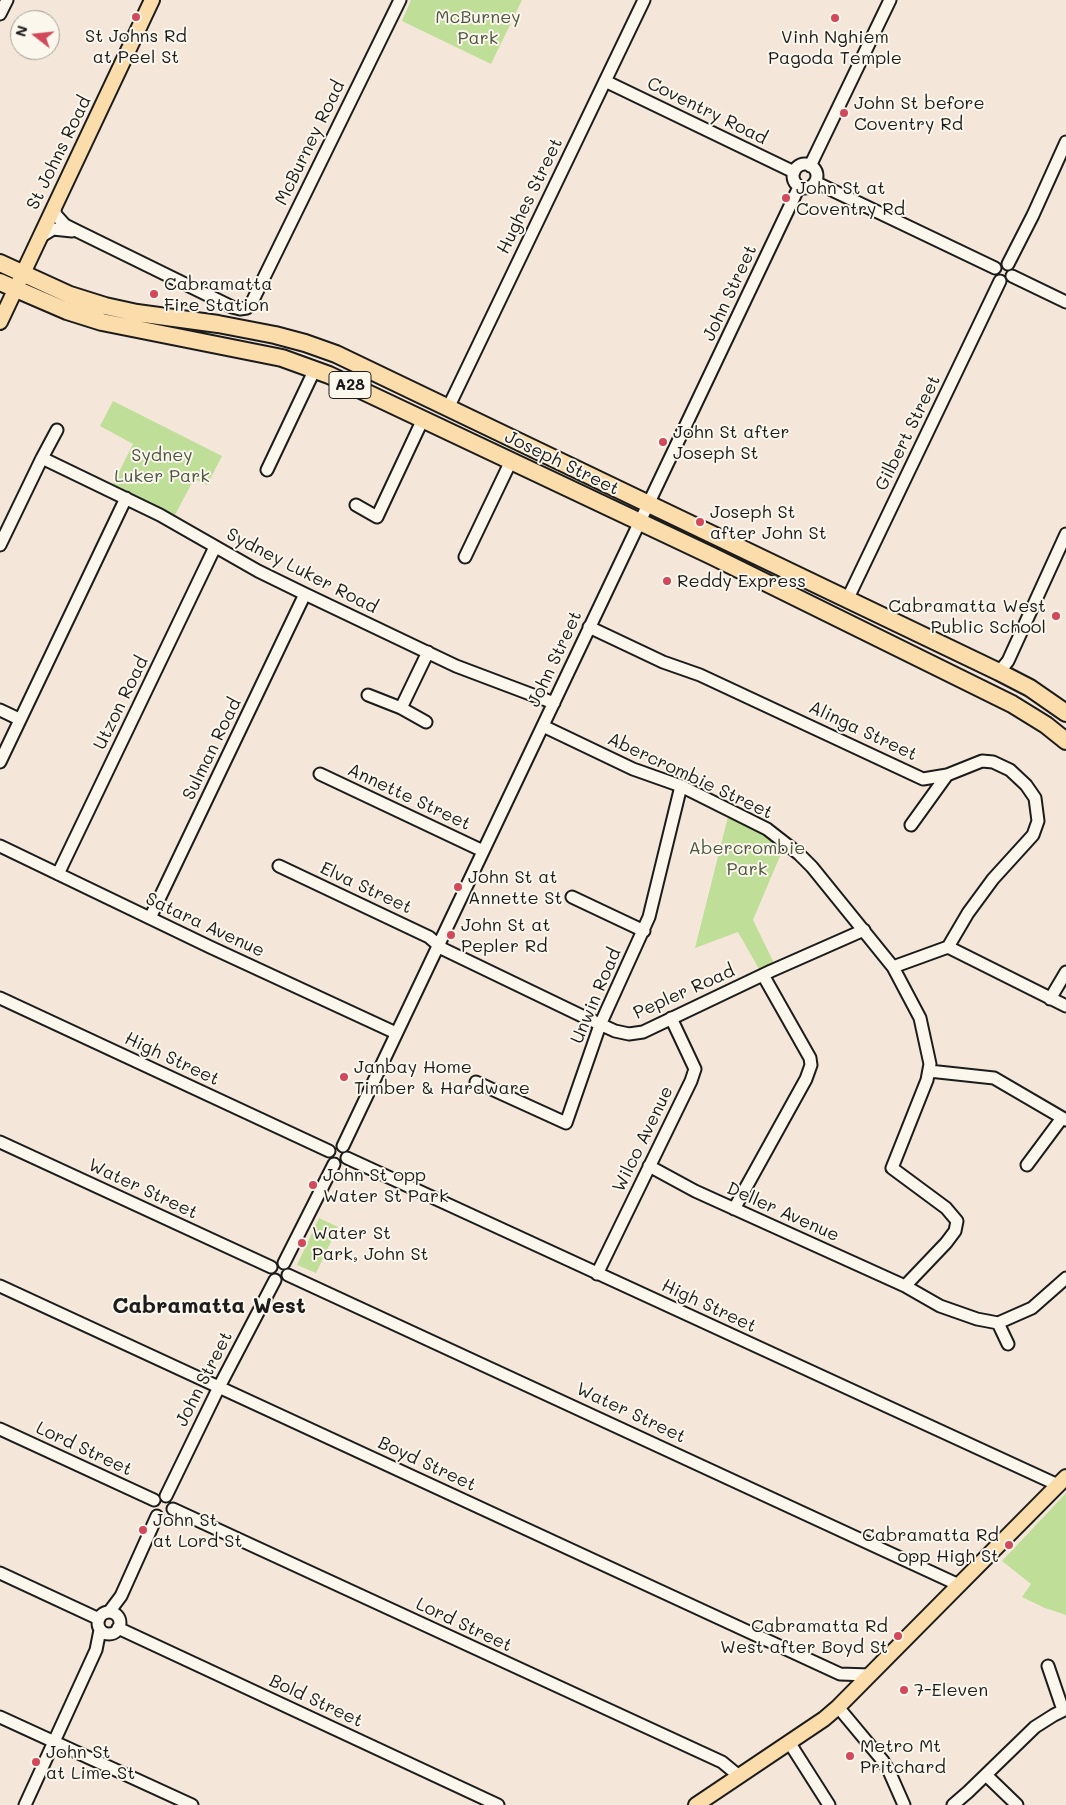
<!DOCTYPE html>
<html>
<head>
<meta charset="utf-8">
<style>
	body { margin:0 }
	#map { position:relative; width:1066px; height:1805px; overflow:hidden; background:#f4e7d9; font-family:Mali,sans-serif }
	canvas { display:block }
	.north { position:absolute; left:10px; top:10px; width:50px; height:50px; box-sizing:border-box; background:#fbf7ec; border:1px solid #a29f99; border-radius:50%; rotate:286deg; font-size:14px; font-weight:700; line-height:20px; text-align:center; color:#1c1c1c }
	.north::after { content:''; display:block; margin:auto; width:18px; height:22px; background:#d1495b; clip-path:polygon(50% 0,100% 100%,50% 72%,0 100%) }
</style>
</head>
<body>
<div id="map">
<canvas width="1066" height="1805"></canvas>
<div class="north">N</div>
</div>
<script>
const context = document.querySelector('canvas').getContext('2d');
context.lineJoin = 'round';
function fill(path, color) {
  context.fillStyle = color;
  context.fill(path, 'evenodd');
}
function toPath(rows) {
  const path = new Path2D();
  for (const r of rows) {
    if (r.length === 3) {
      path.moveTo(r[0] + r[2], r[1]);
      path.arc(r[0], r[1], r[2], 0, 2 * Math.PI);
      continue;
    }
    path.moveTo(r[0], r[1]);
    for (let i = 2; i < r.length; i += 2) path.lineTo(r[i], r[i + 1]);
  }
  return path;
}
function strokePath(path, color, width, dash) {
  context.strokeStyle = color;
  context.lineWidth = width;
  context.lineCap = dash ? 'butt' : 'round';
  context.setLineDash(dash || []);
  context.stroke(path);
}
function write(font, color, halo, rows, align = 'center') {
  context.font = font + ' Mali,sans-serif';
  context.lineWidth = 4;
  context.setLineDash([]);
  context.textBaseline = 'middle';
  context.strokeStyle = halo;
  context.fillStyle = color;
  for (const [text, x, y, turn = 0] of rows) {
    context.save();
    context.translate(x, y);
    context.rotate((+turn || 0) * Math.PI / 180);
    context.textAlign = isNaN(turn) ? turn : align;
    if (halo) context.strokeText(text, 0, 0);
    context.fillText(text, 0, 0);
    context.restore();
  }
}
const green = toPath([
	[411,0,522,0,491,64,402,21],
	[113,401,222,456,207,485,194,479,175,515,113,484,133,444,100,426],
	[729,813,763,834,783,849,753,920,774,963,759,969,738,932,695,948],
	[319,1218,338,1227,316,1273,297,1265],
	[1066,1493,1066,1615,1045,1608,1022,1597,1031,1584,1002,1561]
]);
const minor = toPath([
	[0,14,7,0],
	[605,81,794,172],
	[805,176,12],
	[810,166,890,0],
	[815,182,995,268],
	[54,208,56,215,65,225,77,231,232,307,240,309,247,308,252,302,400,0],
	[40,237,53,229,72,231],
	[1008,264,1033,215,1066,142],
	[1012,276,1066,302],
	[448,408,644,0],
	[42,458,160,515,258,571,305,594,456,666,554,703],
	[267,470,315,369],
	[356,505,377,517,423,419],
	[0,545,42,458,57,430],
	[465,557,511,461],
	[847,600,1000,281],
	[589,627,663,662,700,675,923,779,947,775,982,761,993,762,1010,770,1026,785,1035,798,1038,821,1033,835,993,879,968,913,948,947,893,967],
	[999,672,1008,661,1066,534],
	[368,695,401,708,426,722],
	[401,708,428,652],
	[0,710,19,719],
	[543,726,633,769,681,786,767,829,799,854,812,867,893,967,920,1018,930,1064,927,1080,892,1168,946,1208,957,1221,955,1231,946,1243,905,1286],
	[0,762,126,498],
	[320,774,483,851],
	[911,825,947,775],
	[0,846,210,947,396,1033],
	[279,866,429,937,443,949,580,1015,615,1031,629,1034,643,1032,771,971,864,930],
	[58,874,215,547],
	[572,897,644,931],
	[150,918,305,594],
	[948,947,1066,1006],
	[0,998,329,1151],
	[1050,999,1066,972],
	[929,1071,994,1078,1066,1120],
	[476,1082,566,1123,600,1025,649,917,681,786],
	[0,1142,271,1267],
	[343,1146,799,187],
	[347,1158,1058,1485],
	[1027,1165,1062,1118],
	[649,1166,695,1191,905,1286,940,1306,977,1319,998,1323,1008,1344],
	[734,1209,806,1079,811,1065,810,1058,763,975],
	[284,1263,334,1164],
	[597,1274,691,1081,695,1069,671,1018],
	[288,1275,959,1585],
	[0,1286,840,1674,870,1675],
	[998,1323,1032,1308,1066,1278],
	[0,1429,154,1500],
	[166,1496,219,1387,275,1280],
	[173,1509,722,1762,739,1776],
	[0,1573,99,1619],
	[109,1612,121,1596,157,1516],
	[109,1623,11],
	[118,1628,498,1805],
	[1048,1666,1063,1710],
	[838,1707,883,1761,889,1771,904,1805],
	[0,1717,192,1805],
	[789,1742,829,1805],
	[986,1775,1017,1805],
	[25,1805,96,1650,100,1630],
	[953,1805,968,1792,1035,1727,1054,1715,1066,1709]
]);
const major = toPath([
	[0,322,152,0],
	[696,1805,824,1719,838,1707,1066,1477]
]);
const highway = toPath([
	[0,263,70,295,105,306,137,313,218,324,275,335,305,343,336,354,999,672,1030,688,1066,713],
	[0,282,67,311,102,322,282,358,329,375,712,556,1012,704,1046,725,1066,741]
]);
const markers = [
	[136,17,5,"#d1495b"],
	[835,18,5,"#d1495b"],
	[844,113,5,"#d1495b"],
	[786,198,5,"#d1495b"],
	[154,294,5,"#d1495b"],
	[663,442,5,"#d1495b"],
	[700,522,5,"#d1495b"],
	[667,581,5,"#d1495b"],
	[1056,616,5,"#d1495b"],
	[458,887,5,"#d1495b"],
	[451,935,5,"#d1495b"],
	[344,1077,5,"#d1495b"],
	[313,1185,5,"#d1495b"],
	[302,1243,5,"#d1495b"],
	[143,1530,5,"#d1495b"],
	[1009,1545,5,"#d1495b"],
	[898,1636,5,"#d1495b"],
	[904,1690,5,"#d1495b"],
	[850,1756,5,"#d1495b"],
	[36,1762,5,"#d1495b"]
];
const shields = [
	[350,385,42]
];
const shieldNames = [
	["A28",350,385]
];
const parkNames = [
	["McBurney",478,17],
	["Park",478,38],
	["Sydney",162,455],
	["Luker Park",162,476],
	["Abercrombie",747,848],
	["Park",747,869]
];
const poiNames = [
	["St Johns Rd",136,36,"center"],
	["at Peel St",136,57,"center"],
	["Vinh Nghiem",835,37,"center"],
	["Pagoda Temple",835,58,"center"],
	["John St before",854,103],
	["Coventry Rd",854,124],
	["John St at",796,188],
	["Coventry Rd",796,209],
	["Cabramatta",164,284],
	["Fire Station",164,305],
	["John St after",673,432],
	["Joseph St",673,453],
	["Joseph St",710,512],
	["after John St",710,533],
	["Reddy Express",677,581],
	["Cabramatta West",1046,606,"right"],
	["Public School",1046,627,"right"],
	["John St at",468,877],
	["Annette St",468,898],
	["John St at",461,925],
	["Pepler Rd",461,946],
	["Janbay Home",354,1067],
	["Timber & Hardware",354,1088],
	["John St opp",323,1175],
	["Water St Park",323,1196],
	["Water St",312,1233],
	["Park, John St",312,1254],
	["John St",153,1520],
	["at Lord St",153,1541],
	["Cabramatta Rd",999,1535,"right"],
	["opp High St",999,1556,"right"],
	["Cabramatta Rd",888,1626,"right"],
	["West after Boyd St",888,1647,"right"],
	["7-Eleven",914,1690],
	["Metro Mt",860,1746],
	["Pritchard",860,1767],
	["John St",46,1752],
	["at Lime St",46,1773]
];
const streetNames = [
	["Coventry Road",707,111,26],
	["McBurney Road",310,143,-64],
	["St Johns Road",59,153,-64],
	["Hughes Street",530,196,-64],
	["John Street",730,293,-65],
	["Gilbert Street",908,433,-64],
	["Joseph Street",562,463,26],
	["Sydney Luker Road",302,571,27],
	["John Street",555,659,-65],
	["Utzon Road",121,703,-64],
	["Alinga Street",863,731,25],
	["Sulman Road",212,749,-64],
	["Abercrombie Street",690,776,25],
	["Annette Street",409,797,25],
	["Elva Street",366,888,25],
	["Satara Avenue",205,925,25],
	["Pepler Road",684,992,-24],
	["Unwin Road",596,996,-67],
	["High Street",172,1059,25],
	["Wilco Avenue",643,1139,-64],
	["Water Street",143,1189,25],
	["Deller Avenue",783,1212,24],
	["High Street",709,1306,25],
	["John Street",204,1379,-63],
	["Water Street",631,1413,25],
	["Lord Street",84,1449,25],
	["Boyd Street",427,1464,25],
	["Lord Street",464,1625,25],
	["Bold Street",316,1701,25]
];
const districtNames = [
	["Cabramatta West",209,1306]
];
fill(green, '#bfde97');
strokePath(minor, '#1c1c1c', 15);
strokePath(major, '#1c1c1c', 18);
strokePath(highway, '#1c1c1c', 20);
strokePath(minor, '#fbf7ec', 11);
strokePath(major, '#fbddab', 14);
strokePath(highway, '#fbddab', 16);
for (const [x, y, r, color] of markers) {
  const dot = new Path2D();
  dot.arc(x, y, r, 0, 2 * Math.PI);
  context.fillStyle = color;
  context.fill(dot);
  strokePath(dot, '#fbf7ec', 2);
}
for (const [x, y, w] of shields) {
  const box = new Path2D();
  box.roundRect(x - w / 2, y - 13.5, w, 27, 4);
  context.fillStyle = '#fbf7ec';
  context.fill(box);
  strokePath(box, '#1c1c1c', 1);
}
write('bold 16px', '#1c1c1c', null, shieldNames);
write('18px', '#4d5641', '#fbf7ec', parkNames);
write('18px', '#1c1c1c', '#fbf7ec', poiNames, 'left');
write('18px', '#1c1c1c', '#fbf7ec', streetNames);
write('bold 22px', '#1c1c1c', '#fbf7ec', districtNames);
</script>
</body>
</html>
